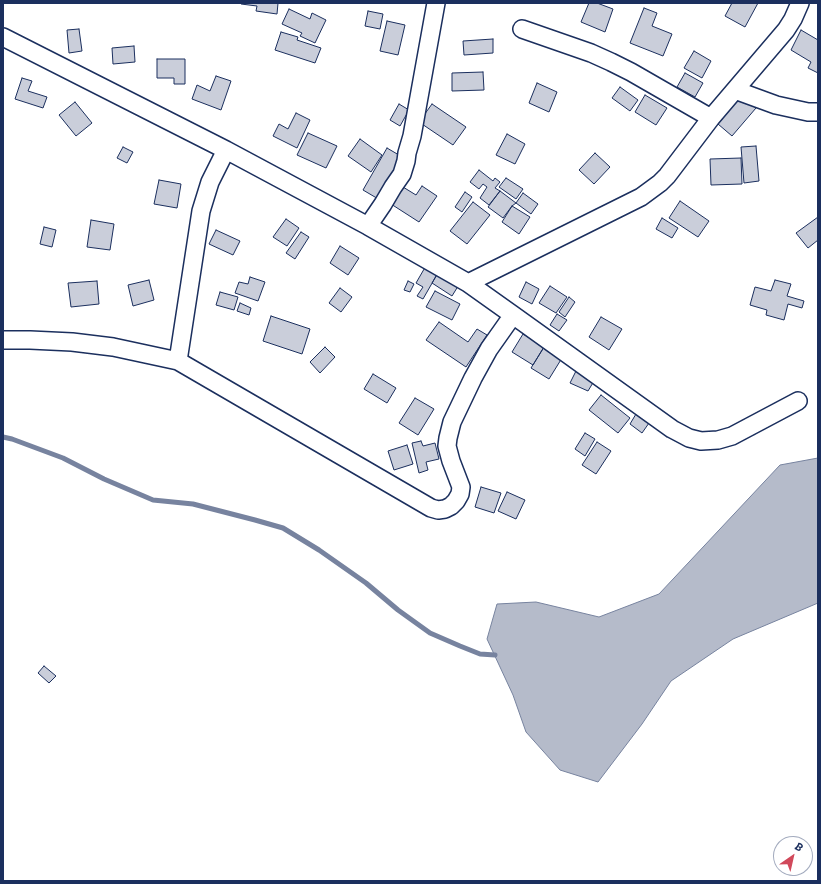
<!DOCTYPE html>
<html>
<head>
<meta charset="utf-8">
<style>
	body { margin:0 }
	#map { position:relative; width:821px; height:884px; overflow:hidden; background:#fff; font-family:Mali,sans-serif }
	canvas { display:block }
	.frame { position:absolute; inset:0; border:4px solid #1b2f5e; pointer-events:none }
	.north { position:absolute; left:773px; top:836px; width:40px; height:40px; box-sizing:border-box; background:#fff; border:1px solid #a4acbf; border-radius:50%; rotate:34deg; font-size:11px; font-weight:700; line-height:16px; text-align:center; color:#1b2f5e }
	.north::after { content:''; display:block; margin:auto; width:14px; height:18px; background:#d1495b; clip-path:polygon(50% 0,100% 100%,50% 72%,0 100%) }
</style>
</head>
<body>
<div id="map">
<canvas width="821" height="884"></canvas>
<div class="frame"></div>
<div class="north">B</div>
</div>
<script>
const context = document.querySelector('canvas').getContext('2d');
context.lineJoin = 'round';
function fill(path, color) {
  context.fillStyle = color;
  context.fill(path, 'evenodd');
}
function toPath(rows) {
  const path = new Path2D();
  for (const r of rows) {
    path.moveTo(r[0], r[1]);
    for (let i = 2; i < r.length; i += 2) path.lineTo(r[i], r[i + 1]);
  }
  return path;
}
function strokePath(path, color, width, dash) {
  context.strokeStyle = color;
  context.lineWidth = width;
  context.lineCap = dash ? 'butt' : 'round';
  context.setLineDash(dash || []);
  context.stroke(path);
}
const water = toPath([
	[818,458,818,603,733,639,671,681,642,724,598,782,560,770,526,732,513,695,487,639,497,604,536,602,599,617,659,594,780,465,818,458]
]);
const stream = toPath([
	[3,437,12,439,63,458,104,479,153,500,193,504,255,520,283,528,319,550,366,583,398,610,430,633,460,646,480,654,495,655]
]);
const building = toPath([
	[241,3,278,3,277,14,256,11,257,6,241,4,241,3],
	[589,3,597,3,613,9,605,32,581,22,589,3],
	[732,3,758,3,745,27,725,16,732,3],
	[644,8,657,13,652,26,672,34,663,56,630,43,644,8],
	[289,9,310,19,312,13,326,20,315,43,300,36,302,33,282,24,289,9],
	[368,11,383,14,380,29,365,26,368,11],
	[387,21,405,25,398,55,380,51,387,21],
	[79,29,82,51,69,53,67,30,79,29],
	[801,30,818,40,818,73,808,68,811,62,791,50,801,30],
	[281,32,298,37,297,40,321,48,315,63,275,50,281,32],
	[493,39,493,53,464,55,463,41,493,39],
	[134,46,135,62,113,64,112,48,134,46],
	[694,51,711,61,702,78,684,68,694,51],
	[157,59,185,59,185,84,174,84,174,78,157,78,157,59],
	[483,72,484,90,452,91,452,73,483,72],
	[685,73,703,83,695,97,677,87,685,73],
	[216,76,231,81,221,110,192,99,197,85,210,91,216,76],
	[22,78,32,81,28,91,47,97,43,108,15,99,22,78],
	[537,83,557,92,549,112,529,103,537,83],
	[620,87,638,100,630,111,612,98,620,87],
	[645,95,667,108,656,125,635,112,645,95],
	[741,96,756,108,732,136,718,124,741,96],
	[75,102,92,123,76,136,59,115,75,102],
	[399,104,409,110,400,126,390,120,399,104],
	[432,104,466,127,453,145,419,122,432,104],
	[296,113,310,120,297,148,273,136,279,124,288,129,296,113],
	[308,133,337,146,326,168,297,155,308,133],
	[507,134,525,144,515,164,496,155,507,134],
	[360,139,382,155,371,172,348,156,360,139],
	[756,146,759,181,744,183,741,147,756,146],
	[123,147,133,152,127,163,117,158,123,147],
	[387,148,404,158,380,200,363,190,387,148],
	[595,153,610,167,594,184,579,170,595,153],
	[741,158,742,184,711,185,710,159,741,158],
	[479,170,493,181,495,178,500,182,495,188,500,191,489,205,480,198,487,187,483,184,479,189,470,182,479,170],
	[506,178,523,189,516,199,499,187,506,178],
	[159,180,181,184,177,208,154,204,159,180],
	[422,186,437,196,419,222,391,204,403,187,416,195,422,186],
	[500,191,516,203,512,206,503,218,488,207,500,191],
	[465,192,472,197,462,212,455,207,465,192],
	[523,193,538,204,531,214,516,203,523,193],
	[680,201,709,221,698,237,669,218,680,201],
	[473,202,490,215,467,244,450,231,473,202],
	[512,206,530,217,519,234,502,222,512,206],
	[818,217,818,240,808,248,796,233,818,217],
	[662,218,678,228,672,238,656,229,662,218],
	[286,219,299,228,287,246,273,237,286,219],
	[91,220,114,224,110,250,87,247,91,220],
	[44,227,56,230,52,247,40,244,44,227],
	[216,230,240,241,233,255,209,244,216,230],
	[301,232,309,237,295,259,286,253,301,232],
	[340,246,359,258,348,275,330,263,340,246],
	[427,264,439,271,423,299,417,296,423,287,416,283,427,264],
	[439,271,460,283,452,296,432,283,439,271],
	[250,277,265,282,258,301,235,293,239,282,248,284,250,277],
	[149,280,154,300,133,306,128,285,149,280],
	[775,280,791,284,787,296,804,301,802,308,788,304,784,320,766,315,767,310,750,305,755,287,771,291,775,280],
	[97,281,99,304,71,307,68,283,97,281],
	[408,281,414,284,410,292,404,290,408,281],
	[526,282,539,289,532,304,519,297,526,282],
	[550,286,567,297,556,313,539,303,550,286],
	[340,288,352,297,341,312,329,303,340,288],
	[435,291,460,304,452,320,426,307,435,291],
	[220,292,238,297,234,310,216,305,220,292],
	[569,297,575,302,565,317,559,312,569,297],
	[240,303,251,308,249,315,237,311,240,303],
	[557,314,567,320,559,331,550,325,557,314],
	[271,316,310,329,302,354,263,341,271,316],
	[601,317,622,329,609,350,589,337,601,317],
	[439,322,468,342,477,329,487,335,466,367,426,340,439,322],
	[523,334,544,347,533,365,512,352,523,334],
	[325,347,335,357,320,373,310,362,325,347],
	[544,347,562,358,549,379,531,368,544,347],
	[576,371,594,381,588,391,570,383,576,371],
	[373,374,396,388,387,403,364,389,373,374],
	[601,395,630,418,618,433,589,410,601,395],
	[415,398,434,409,418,435,399,423,415,398],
	[636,414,649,423,642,433,630,424,636,414],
	[585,433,595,439,585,456,575,449,585,433],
	[421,441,423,446,435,443,439,459,426,462,428,470,419,473,412,443,421,441],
	[597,442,611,451,596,474,582,465,597,442],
	[407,445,413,464,394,470,388,451,407,445],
	[481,487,501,493,494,513,475,507,481,487],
	[507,492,525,500,516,519,498,511,507,492],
	[44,666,56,676,49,683,38,673,44,666]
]);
const minor = toPath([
	[522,29,591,53,611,62,631,72,711,118],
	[3,37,226,150],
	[735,90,776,105,808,112,818,112],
	[368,226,383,204,393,187,402,174,406,161,407,153,412,136,436,3],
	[468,283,513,315,672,429,689,438,701,441,718,440,732,436,798,401],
	[3,340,30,340,72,342,113,347,178,361,201,211,210,182,226,150,368,226,468,283,641,197,660,183,667,176,711,118,786,30,793,19,800,3],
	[178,361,431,508,438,510,445,509,451,506,456,501,460,494,461,487,451,461,447,446,448,438,452,422,473,378,489,349,513,315]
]);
fill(water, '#b5bbca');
strokePath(water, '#77839f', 1);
strokePath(stream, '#77839f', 5);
fill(building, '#caceda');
strokePath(building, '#1b2f5e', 1);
strokePath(minor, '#1b2f5e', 20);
strokePath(minor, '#fff', 17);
</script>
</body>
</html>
